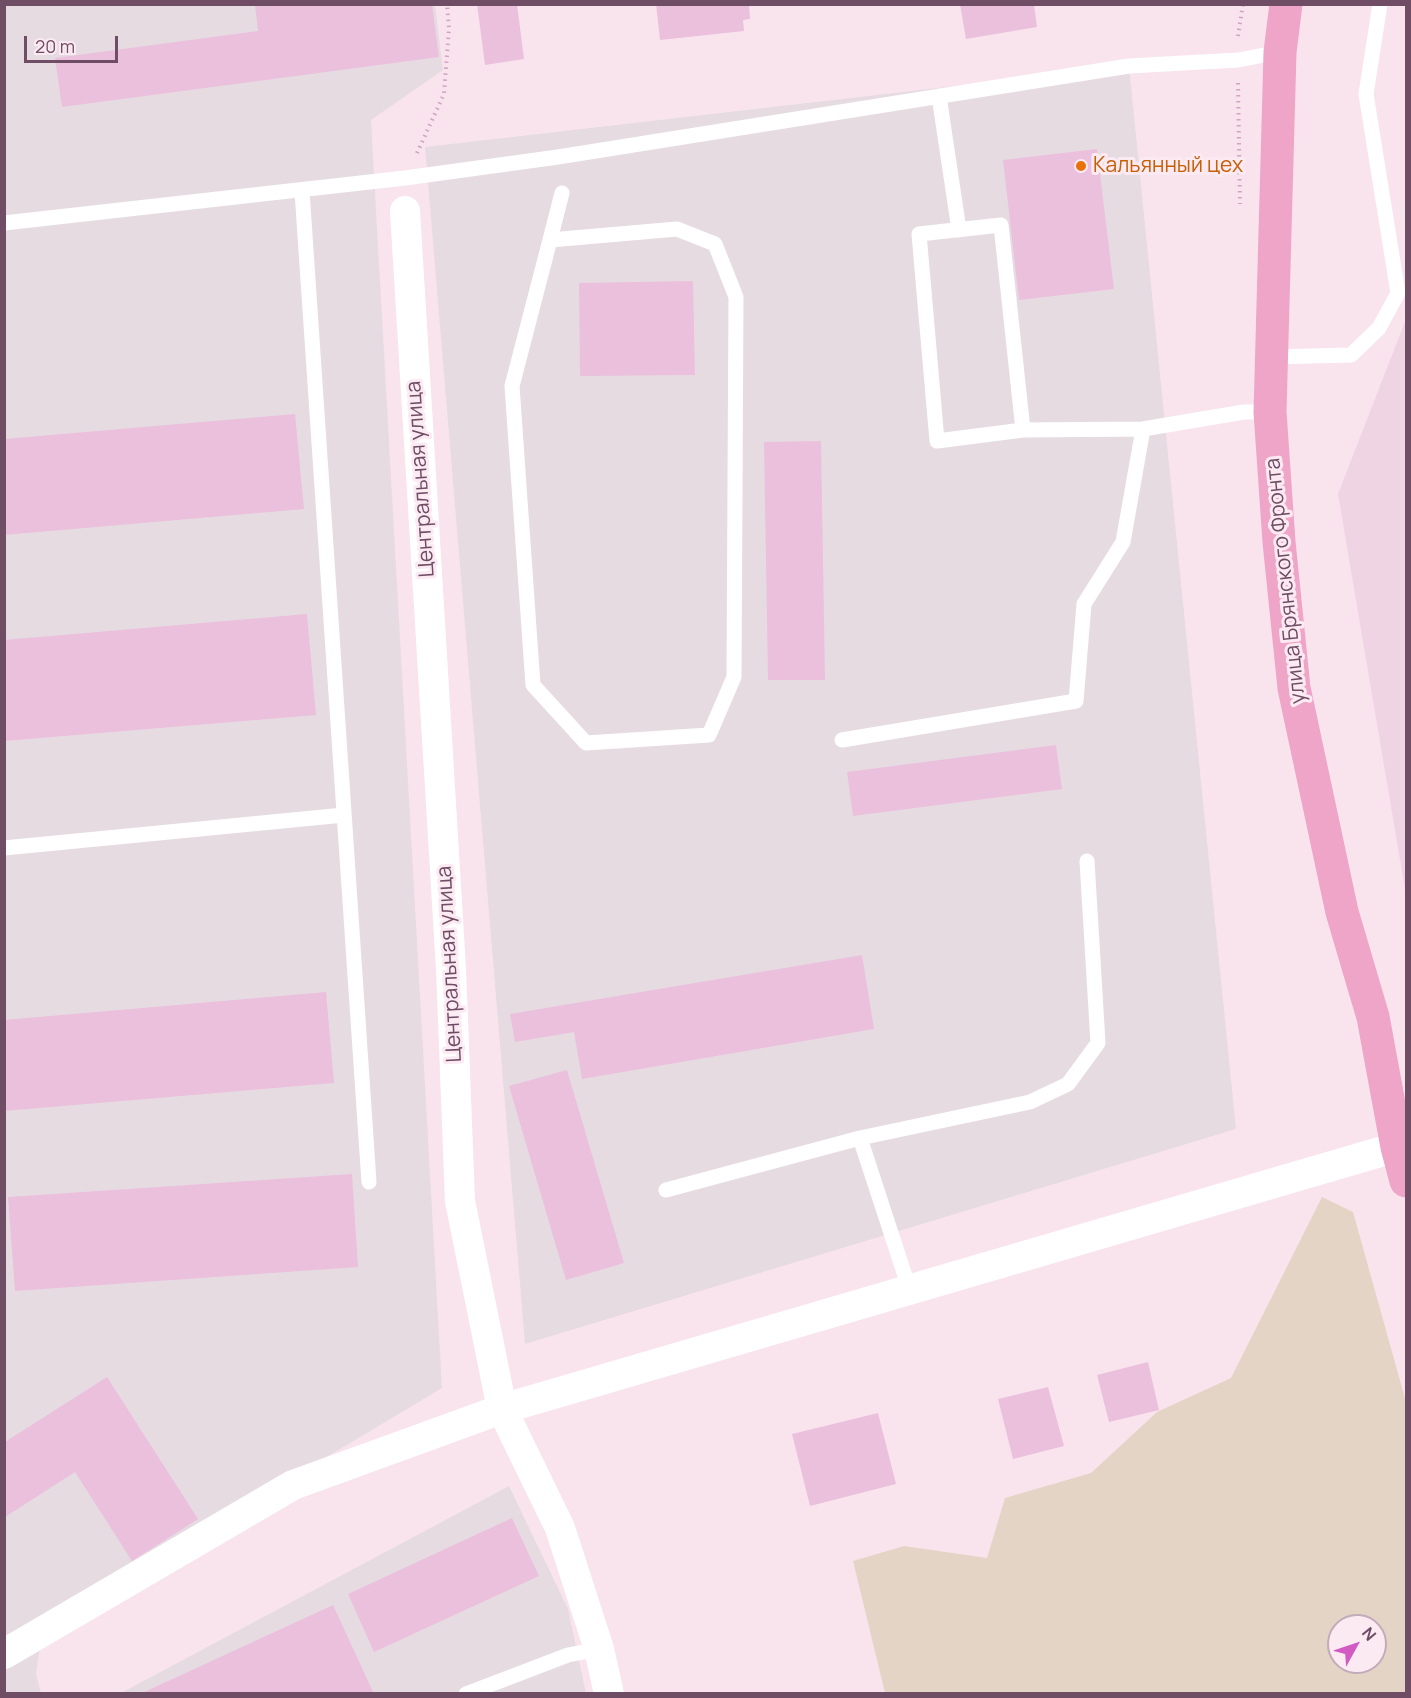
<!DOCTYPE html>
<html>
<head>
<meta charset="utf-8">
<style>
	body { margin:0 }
	#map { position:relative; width:1411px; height:1698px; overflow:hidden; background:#f9e4ee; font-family:Manrope,sans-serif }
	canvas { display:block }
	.frame { position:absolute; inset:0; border:6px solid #6e4d65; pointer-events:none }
	.north { position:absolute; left:1327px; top:1614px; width:60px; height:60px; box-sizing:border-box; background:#fceaf3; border:2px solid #c3abba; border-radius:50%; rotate:50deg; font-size:16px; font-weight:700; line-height:24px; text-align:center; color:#6e4d65 }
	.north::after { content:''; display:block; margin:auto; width:21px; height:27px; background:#d25ac3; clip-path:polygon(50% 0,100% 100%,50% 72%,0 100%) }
	.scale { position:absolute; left:24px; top:36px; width:94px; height:27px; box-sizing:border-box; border:3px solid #6e4d65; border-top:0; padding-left:8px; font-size:18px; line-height:21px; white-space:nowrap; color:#6e4d65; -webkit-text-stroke:4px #fceaf3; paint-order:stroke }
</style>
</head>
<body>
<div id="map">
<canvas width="1411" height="1698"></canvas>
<div class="frame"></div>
<div class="north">N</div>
<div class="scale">20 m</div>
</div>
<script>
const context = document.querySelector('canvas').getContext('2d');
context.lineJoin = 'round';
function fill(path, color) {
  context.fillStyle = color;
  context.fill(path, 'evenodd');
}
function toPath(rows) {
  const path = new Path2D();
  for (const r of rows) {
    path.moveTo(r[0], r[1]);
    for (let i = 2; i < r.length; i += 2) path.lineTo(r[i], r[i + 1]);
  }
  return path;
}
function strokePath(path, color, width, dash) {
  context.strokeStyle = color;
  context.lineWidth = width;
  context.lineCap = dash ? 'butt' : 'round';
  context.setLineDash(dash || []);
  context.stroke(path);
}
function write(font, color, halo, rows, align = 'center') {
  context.font = font + ' Manrope,sans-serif';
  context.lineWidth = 6;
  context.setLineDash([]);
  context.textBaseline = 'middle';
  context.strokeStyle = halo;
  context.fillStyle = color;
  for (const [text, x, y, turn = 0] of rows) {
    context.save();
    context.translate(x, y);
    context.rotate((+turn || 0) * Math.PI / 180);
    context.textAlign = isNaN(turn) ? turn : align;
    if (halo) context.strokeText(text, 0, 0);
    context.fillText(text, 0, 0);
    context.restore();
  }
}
const residential = toPath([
	[1406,319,1406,895,1338,494]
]);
const industrial = toPath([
	[5,5,435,5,443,70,371,120,442,1388,43,1627,36,1674,41,1693,5,1694],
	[1129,66,1236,1129,525,1344,425,147],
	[509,1486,568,1609,586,1693,119,1694]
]);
const green = toPath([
	[1322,1197,1353,1212,1406,1402,1406,1693,885,1693,853,1561,904,1546,987,1558,1005,1498,1091,1473,1157,1412,1231,1378],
	[1339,1626,1375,1626,1375,1662,1339,1662]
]);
const building = toPath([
	[255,4,432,4,439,57,62,107,55,58,258,31],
	[477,4,517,4,524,59,485,65],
	[656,4,749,4,750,19,743,20,744,31,660,40],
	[960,4,1034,4,1037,27,966,39],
	[1097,149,1114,289,1019,300,1003,160],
	[693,281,695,375,580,376,579,283],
	[295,414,304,509,4,535,4,439],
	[821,441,825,680,768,680,764,442],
	[307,614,316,715,4,741,4,640],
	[1056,745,1062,789,853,816,847,772],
	[862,955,874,1029,582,1079,574,1032,515,1042,510,1014],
	[326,992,334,1083,4,1111,4,1020],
	[567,1070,624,1263,566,1280,509,1086],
	[352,1174,358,1267,15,1291,8,1197],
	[1148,1362,1159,1410,1109,1422,1097,1375],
	[107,1377,198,1519,132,1561,75,1472,5,1517,5,1442],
	[1048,1387,1064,1446,1013,1459,998,1399],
	[878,1413,896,1484,810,1506,792,1434],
	[512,1518,539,1576,374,1652,348,1594],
	[333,1605,374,1694,140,1694]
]);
const path = toPath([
	[1238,36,1243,4],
	[1238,83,1240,204],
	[417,153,444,94,449,28,447,4]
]);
const lane = toPath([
	[939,96,959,230],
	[302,191,369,1182],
	[4,223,405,178,558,157,1129,66,1238,60,1280,52],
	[550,240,677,229,715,244,736,297,734,677,709,735,586,743,533,685,512,386,550,240,562,193],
	[1270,357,1351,355,1379,328,1398,293,1366,94,1380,4],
	[1023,430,937,441,919,234,1001,225,1023,430,1143,429,1244,412,1270,412],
	[842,740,1076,701,1084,604,1123,542,1143,429],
	[4,848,344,815],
	[860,1138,910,1291],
	[666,1190,860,1138,1030,1102,1068,1084,1098,1043,1087,861],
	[466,1694,568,1655,599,1649]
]);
const street = toPath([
	[405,211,451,969,460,1201,502,1409,560,1528,599,1649,609,1694],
	[4,1654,293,1485,502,1409,1397,1147]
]);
const primary = toPath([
	[1286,4,1280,52,1270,412,1279,542,1294,688,1342,912,1373,1017,1397,1147,1406,1181]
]);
const markers = [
	[1081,166,6,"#e8710a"]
];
const foodNames = [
	["Кальянный цех",1093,166]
];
const streetNames = [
	["Центральная улица",421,479,-94],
	["улица Брянского Фронта",1286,581,-96],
	["Центральная улица",450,964,-93]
];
fill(residential, '#efd4e3');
fill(industrial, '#e7dbe2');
fill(green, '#e4d4c5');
fill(building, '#eac0dd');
strokePath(path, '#cfa3c2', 4, [1.5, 4.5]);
strokePath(lane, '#fff', 15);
strokePath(street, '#fff', 30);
strokePath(primary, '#efa5c8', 33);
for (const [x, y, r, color] of markers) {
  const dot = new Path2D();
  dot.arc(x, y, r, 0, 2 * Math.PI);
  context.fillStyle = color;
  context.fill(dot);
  strokePath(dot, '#fceaf3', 2);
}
write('21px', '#c56008', '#fceaf3', foodNames, 'left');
write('21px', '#6e4d65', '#fceaf3', streetNames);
</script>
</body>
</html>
